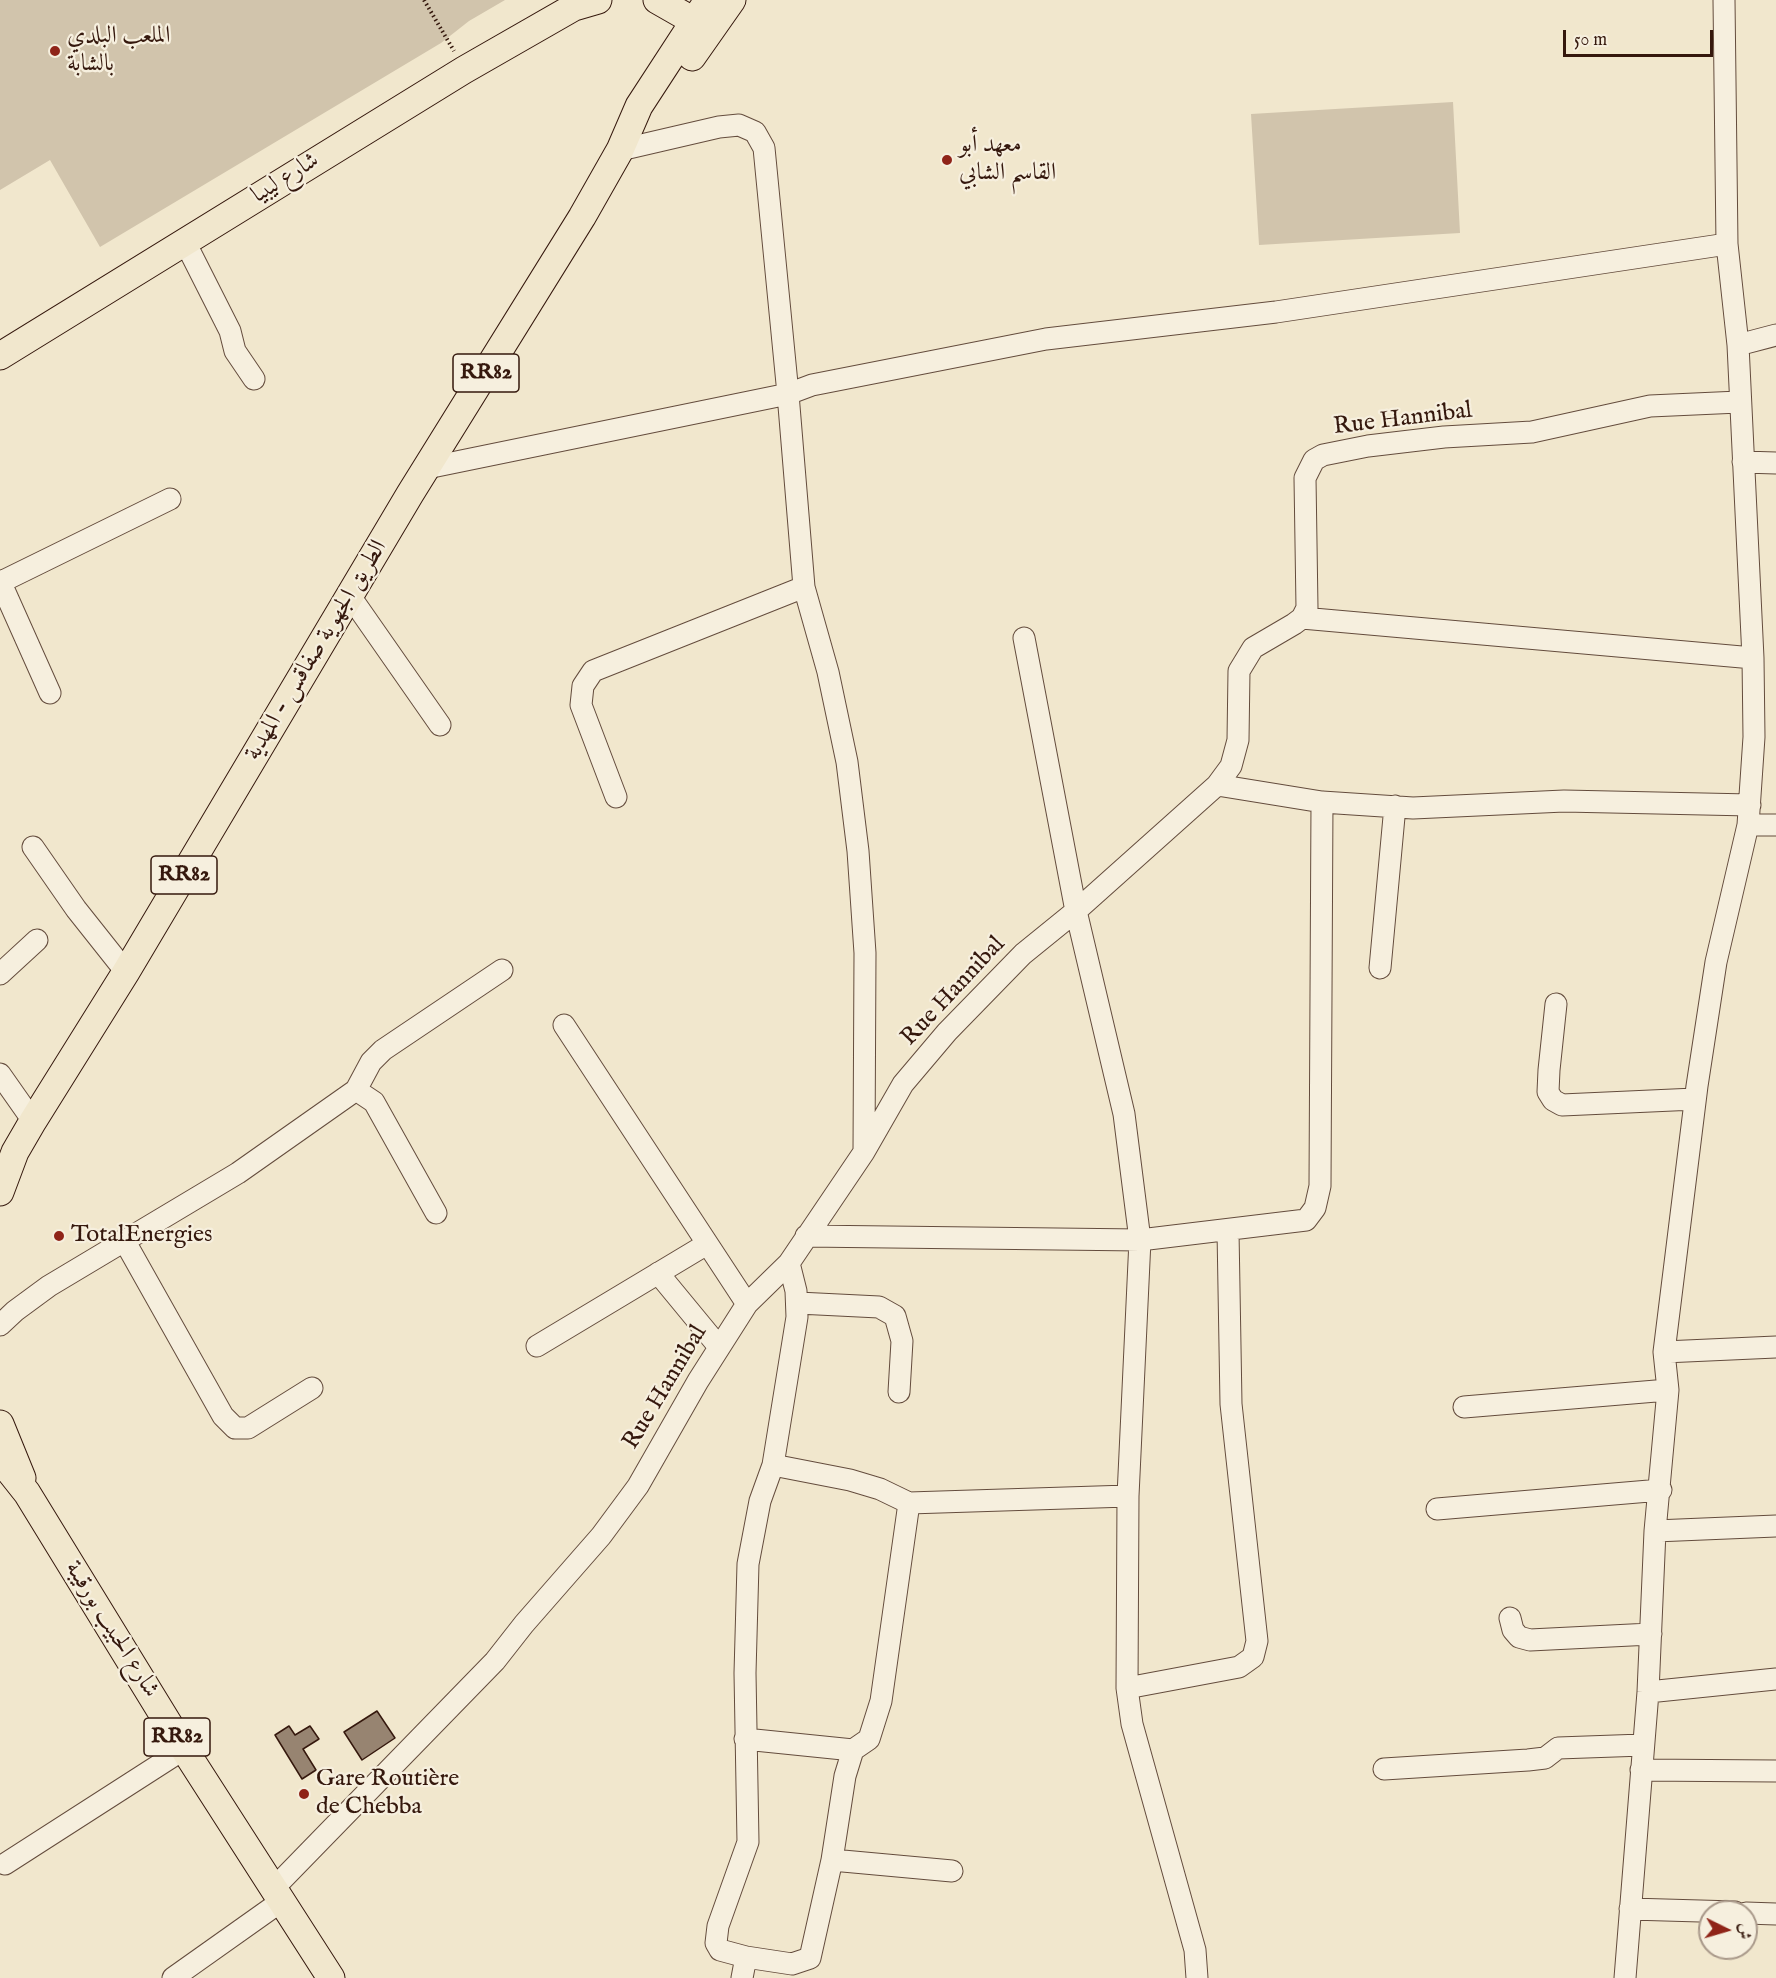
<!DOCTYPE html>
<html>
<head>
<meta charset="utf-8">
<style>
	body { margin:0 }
	#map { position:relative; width:1776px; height:1978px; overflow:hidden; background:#f1e7cd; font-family:"IM FELL English",Amiri,serif }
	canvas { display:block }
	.north { position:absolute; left:1698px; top:1900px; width:60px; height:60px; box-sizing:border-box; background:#f6efde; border:2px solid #a9998a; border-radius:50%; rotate:95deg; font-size:16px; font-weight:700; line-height:24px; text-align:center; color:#35180d }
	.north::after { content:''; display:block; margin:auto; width:21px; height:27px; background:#8f2418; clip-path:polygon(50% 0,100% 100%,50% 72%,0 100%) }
	.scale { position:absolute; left:1563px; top:30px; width:150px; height:27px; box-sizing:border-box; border:3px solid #35180d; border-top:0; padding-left:8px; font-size:18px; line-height:21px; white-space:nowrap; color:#35180d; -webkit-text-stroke:4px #f6efde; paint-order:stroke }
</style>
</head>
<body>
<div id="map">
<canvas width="1776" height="1978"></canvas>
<div class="north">ش</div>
<div class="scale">50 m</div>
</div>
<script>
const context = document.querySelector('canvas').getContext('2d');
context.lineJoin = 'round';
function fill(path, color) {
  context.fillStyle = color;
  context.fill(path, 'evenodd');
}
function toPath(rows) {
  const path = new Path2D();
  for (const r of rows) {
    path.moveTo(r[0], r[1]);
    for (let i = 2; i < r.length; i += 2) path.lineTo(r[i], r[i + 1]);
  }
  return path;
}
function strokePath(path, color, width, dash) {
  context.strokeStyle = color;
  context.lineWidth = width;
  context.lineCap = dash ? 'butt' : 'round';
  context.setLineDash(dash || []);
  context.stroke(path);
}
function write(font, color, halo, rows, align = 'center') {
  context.font = font + ' "IM FELL English",Amiri,serif';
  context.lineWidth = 4.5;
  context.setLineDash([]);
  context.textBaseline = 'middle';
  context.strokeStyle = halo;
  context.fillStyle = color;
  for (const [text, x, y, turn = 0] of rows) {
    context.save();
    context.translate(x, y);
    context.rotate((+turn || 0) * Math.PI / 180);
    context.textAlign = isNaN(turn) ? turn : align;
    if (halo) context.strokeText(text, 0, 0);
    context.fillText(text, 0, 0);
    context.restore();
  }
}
const green = toPath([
	[0,0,505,0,469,21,441,43,100,247,50,160,0,190],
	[1453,102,1460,233,1259,245,1251,114]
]);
const building = toPath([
	[377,1711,395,1738,362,1760,344,1732,377,1711],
	[289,1726,295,1735,310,1726,319,1739,303,1749,316,1770,302,1779,275,1735,289,1726]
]);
const path = toPath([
	[424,0,454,51]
]);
const minor = toPath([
	[620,150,719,127,739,125,755,132,764,148,788,394,812,385,1046,339,1276,312,1727,244],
	[185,242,230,331,235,351,254,379],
	[1738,345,1776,335],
	[1743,462,1776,463],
	[427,468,788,394,804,587,828,672,847,762,858,851,865,953,864,1152],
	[0,581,50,693],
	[1,582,170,499],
	[350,596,440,725],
	[1302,618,1753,658],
	[1024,638,1076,911,1124,1114,1140,1240,1128,1496,1127,1688,1132,1724,1195,1950,1197,1978],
	[1217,785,1322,802,1413,808,1564,801,1750,805],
	[616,797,581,705,583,686,593,671,804,587],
	[1748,825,1776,825],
	[33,847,76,909,126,972],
	[1380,968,1395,806],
	[0,974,37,940],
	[1556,1004,1549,1070,1548,1092,1553,1100,1562,1105,1695,1099],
	[564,1025,747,1304],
	[0,1074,33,1121],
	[356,1090,374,1102,436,1213],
	[806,1236,1140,1240,1306,1220,1315,1208,1320,1186,1322,802],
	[124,1240,223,1416,235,1428,248,1428,312,1388],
	[658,1273,719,1347],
	[798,1303,879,1307,895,1316,902,1341,899,1392],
	[0,1325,15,1311,49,1286,238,1173,356,1090,371,1062,383,1050,502,970],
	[537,1346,707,1244],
	[1664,1352,1776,1347],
	[1464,1407,1668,1390],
	[773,1465,850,1480,880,1489,909,1503,1128,1496],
	[1437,1509,1661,1490],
	[1655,1531,1776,1526],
	[1510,1618,1513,1630,1519,1637,1530,1640,1651,1634],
	[1127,1688,1239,1667,1253,1657,1257,1641,1231,1404,1228,1231],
	[1648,1692,1776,1679],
	[745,1739,853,1750],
	[1384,1769,1528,1760,1545,1758,1558,1748,1643,1745],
	[1641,1770,1776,1771],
	[832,1860,952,1871],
	[5,1864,184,1749],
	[274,1888,495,1661,524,1624,601,1536,638,1486,698,1381,747,1304,789,1263,864,1152,903,1084,947,1032,1023,954,1076,911,1217,785,1231,766,1238,740,1239,671,1253,648,1294,624,1302,618,1307,608,1305,478,1314,460,1323,455,1368,446,1444,437,1532,432,1650,406,1739,402],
	[1630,1909,1735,1912],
	[1746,1913,1776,1914],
	[746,1957,792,1964,810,1958,832,1860,845,1776,853,1750,869,1739,881,1701,909,1503],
	[173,1978,283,1900],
	[742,1978,746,1957,720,1950,716,1943,718,1926,748,1842,745,1673,748,1564,760,1501,773,1465,797,1317,796,1291,789,1263],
	[1625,1978,1648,1692,1655,1531,1668,1390,1664,1352,1697,1086,1716,962,1748,825,1754,737,1753,658,1738,345,1727,244,1724,0]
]);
const major = toPath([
	[657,0,699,24,712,26],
	[692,57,732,0],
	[0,356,464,70,574,7,598,0],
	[0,1192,15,1152,33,1121,126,972,410,494,582,217,620,150,639,106,708,0],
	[0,1424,22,1478],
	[0,1459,27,1493,184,1749,331,1978]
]);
const markers = [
	[55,51,6,"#8f2418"],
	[947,160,6,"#8f2418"],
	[59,1236,6,"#8f2418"],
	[304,1794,6,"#8f2418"]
];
const shields = [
	[486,373,66],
	[184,875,66],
	[177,1737,66]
];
const shieldNames = [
	["RR82",486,373],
	["RR82",184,875],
	["RR82",177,1737]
];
const poiNames = [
	["الملعب البلدي",67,37],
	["بالشابة",67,65],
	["معهد أبو",959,146],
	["القاسم الشابي",959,174],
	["TotalEnergies",71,1236],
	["Gare Routière",316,1780],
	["de Chebba",316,1808]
];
const streetNames = [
	["شارع ليبيا",286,179,-32],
	["Rue Hannibal",1403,420,-7],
	["الطريق الجهوية صفاقس - المهدية",317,651,-59],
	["Rue Hannibal",954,992,-47],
	["Rue Hannibal",666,1388,-59],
	["شارع الحبيب بورقيبة",111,1630,58]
];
fill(green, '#d1c4ac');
fill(building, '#978471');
strokePath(building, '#35180d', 1.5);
strokePath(minor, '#644c3d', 23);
strokePath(major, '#35180d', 29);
strokePath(path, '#35180d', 4, [1.5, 3]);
strokePath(minor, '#f6efde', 21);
strokePath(major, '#f1e7cd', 27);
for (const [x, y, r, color] of markers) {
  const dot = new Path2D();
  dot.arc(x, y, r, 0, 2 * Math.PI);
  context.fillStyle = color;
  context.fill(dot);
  strokePath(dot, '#f6efde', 2);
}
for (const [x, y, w] of shields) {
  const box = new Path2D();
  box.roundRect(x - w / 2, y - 19, w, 38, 4.5);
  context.fillStyle = '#f6efde';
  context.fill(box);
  strokePath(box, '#35180d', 1.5);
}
write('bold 22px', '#35180d', null, shieldNames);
write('24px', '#35180d', '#f6efde', poiNames, 'left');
write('24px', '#35180d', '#f6efde', streetNames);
</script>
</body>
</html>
